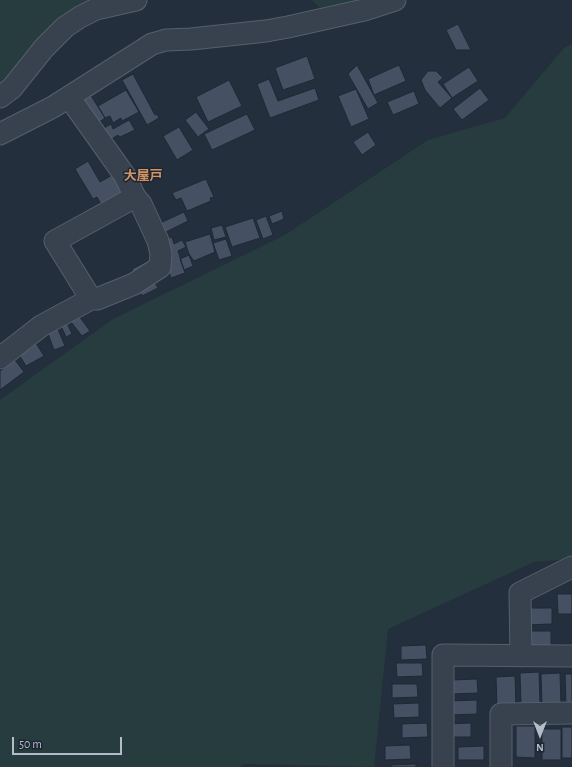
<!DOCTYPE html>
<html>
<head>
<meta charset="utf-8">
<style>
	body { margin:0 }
	#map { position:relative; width:572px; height:767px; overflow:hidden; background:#242f3e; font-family:"Alegreya Sans",sans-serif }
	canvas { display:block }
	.north { position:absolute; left:520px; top:715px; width:40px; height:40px; -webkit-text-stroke:3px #1d2633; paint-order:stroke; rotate:180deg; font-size:11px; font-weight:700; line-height:16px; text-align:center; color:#b4bcc9 }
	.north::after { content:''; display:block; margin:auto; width:14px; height:18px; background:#b4bcc9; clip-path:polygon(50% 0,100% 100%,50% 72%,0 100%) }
	.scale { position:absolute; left:12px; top:737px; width:110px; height:18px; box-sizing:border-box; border:2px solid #b4bcc9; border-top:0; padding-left:5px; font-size:12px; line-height:14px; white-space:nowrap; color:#b4bcc9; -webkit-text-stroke:3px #1d2633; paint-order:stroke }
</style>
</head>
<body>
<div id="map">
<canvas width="572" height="767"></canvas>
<div class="north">N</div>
<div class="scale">50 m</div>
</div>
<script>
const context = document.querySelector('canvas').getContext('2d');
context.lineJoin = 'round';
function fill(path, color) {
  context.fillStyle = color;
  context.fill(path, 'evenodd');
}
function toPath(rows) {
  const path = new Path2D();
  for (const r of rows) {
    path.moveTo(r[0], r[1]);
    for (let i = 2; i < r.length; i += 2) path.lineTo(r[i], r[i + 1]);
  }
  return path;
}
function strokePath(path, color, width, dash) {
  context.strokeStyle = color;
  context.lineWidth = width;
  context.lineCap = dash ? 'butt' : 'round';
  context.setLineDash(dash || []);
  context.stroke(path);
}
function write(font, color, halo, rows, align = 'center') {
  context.font = font + ' "Alegreya Sans","Noto Sans JP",sans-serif';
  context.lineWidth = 3;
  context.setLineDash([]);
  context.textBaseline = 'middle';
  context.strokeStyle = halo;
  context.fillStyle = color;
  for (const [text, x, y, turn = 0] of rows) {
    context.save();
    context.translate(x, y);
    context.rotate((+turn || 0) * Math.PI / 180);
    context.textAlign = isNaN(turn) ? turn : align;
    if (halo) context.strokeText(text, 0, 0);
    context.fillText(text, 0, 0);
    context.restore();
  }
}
const green = toPath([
	[0,0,120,0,0,87],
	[312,0,357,0,357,2,320,8],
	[572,44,572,559,534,562,388,629,374,767,244,764,240,767,0,767,0,400,113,319,285,235,428,140,505,118,564,48]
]);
const building = toPath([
	[458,24,471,50,456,50,446,30,458,24],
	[307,56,315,79,283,90,275,68,307,56],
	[357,65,378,103,368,109,348,74,357,65],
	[399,65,406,81,374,95,368,79,399,65],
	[469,67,478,81,452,98,443,84,469,67],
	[428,71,436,71,443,78,438,82,452,98,440,108,425,90,421,80,428,71],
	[133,74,155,115,157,114,159,118,147,125,122,80,133,74],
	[269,79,278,101,315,88,319,100,270,118,257,84,269,79],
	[229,80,242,106,208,122,196,97,229,80],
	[480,88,489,100,462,120,453,109,480,88],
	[356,89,369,119,351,127,338,96,356,89],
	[126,90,139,112,122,121,121,118,113,123,110,116,105,118,98,106,126,90],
	[414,91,419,104,393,115,387,102,414,91],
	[90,94,105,118,98,123,80,100,90,94],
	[196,112,209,129,198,137,185,120,196,112],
	[247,114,255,130,212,150,204,134,247,114],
	[129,120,135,130,120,137,118,135,110,140,104,128,111,124,113,129,129,120],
	[179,127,193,150,177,160,163,136,179,127],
	[368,132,376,145,362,155,353,142,368,132],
	[88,161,100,182,114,174,125,193,102,206,97,197,93,199,75,169,88,161],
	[206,179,214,197,210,198,211,201,187,211,181,198,176,200,172,193,206,179],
	[282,211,284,219,272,224,269,216,282,211],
	[184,212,188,221,160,235,156,225,184,212],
	[266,216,273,235,263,239,256,220,266,216],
	[253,218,260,238,232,247,225,227,253,218],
	[222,225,226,237,214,240,211,228,222,225],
	[210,234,215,252,194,261,189,254,185,242,210,234],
	[172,237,174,244,182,240,186,247,178,251,185,273,171,278,160,247,160,241,172,237],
	[226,239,232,256,219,260,213,243,226,239],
	[189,255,193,266,184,270,180,259,189,255],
	[148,261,153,272,137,279,132,269,148,261],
	[152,277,158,288,142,296,136,285,152,277],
	[79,316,90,331,82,336,71,322,79,316],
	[67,323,72,334,66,337,61,326,67,323],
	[57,327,65,346,54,350,47,331,57,327],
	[34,340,44,356,26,366,16,350,34,340],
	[15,360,24,372,0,390,0,371,15,360],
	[557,594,572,594,572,614,558,614,557,594],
	[524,608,552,608,552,624,525,625,524,608],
	[524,631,551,631,551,648,525,648,524,631],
	[426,645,427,659,401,660,401,646,426,645],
	[396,663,422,663,423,676,397,677,396,663],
	[539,672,540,703,521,704,520,673,539,672],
	[560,673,561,704,542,705,541,674,560,673],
	[565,674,572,674,572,705,566,706,565,674],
	[515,676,516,707,497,708,496,677,515,676],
	[477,679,478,693,452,694,452,680,477,679],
	[392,684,417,684,418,697,392,698,392,684],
	[477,700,477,714,451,715,451,701,477,700],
	[419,703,419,717,394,718,393,704,419,703],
	[427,723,428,737,402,738,402,724,427,723],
	[471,723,471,737,446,737,445,724,471,723],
	[516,726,535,726,535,758,516,757,516,726],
	[562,727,572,727,572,758,562,758,562,727],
	[542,729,561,729,561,760,542,760,542,729],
	[410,745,411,759,385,760,385,746,410,745],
	[484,746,484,760,458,760,458,747,484,746],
	[416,764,416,767,391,767,391,765,416,764]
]);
const minor = toPath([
	[0,97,12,88,44,48,65,27,80,17,96,9,136,0],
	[0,134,53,107,152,44,166,40,191,39,266,31,288,27,364,10,395,0],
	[91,299,97,299,134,284,160,267,161,254,158,241,141,204,135,197],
	[0,358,41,326,91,299,55,241,135,197,125,176,69,97],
	[521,656,520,593,572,567],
	[443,767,443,655,572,656],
	[501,767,501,714,572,713]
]);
const quarterNames = [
	["大屋戸",143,176]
];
fill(green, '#263c3f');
fill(building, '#455162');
strokePath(building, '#1f2835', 1);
strokePath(minor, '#565f6c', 23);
strokePath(minor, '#38414e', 21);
write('bold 13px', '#d59563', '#1d2633', quarterNames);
</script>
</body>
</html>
